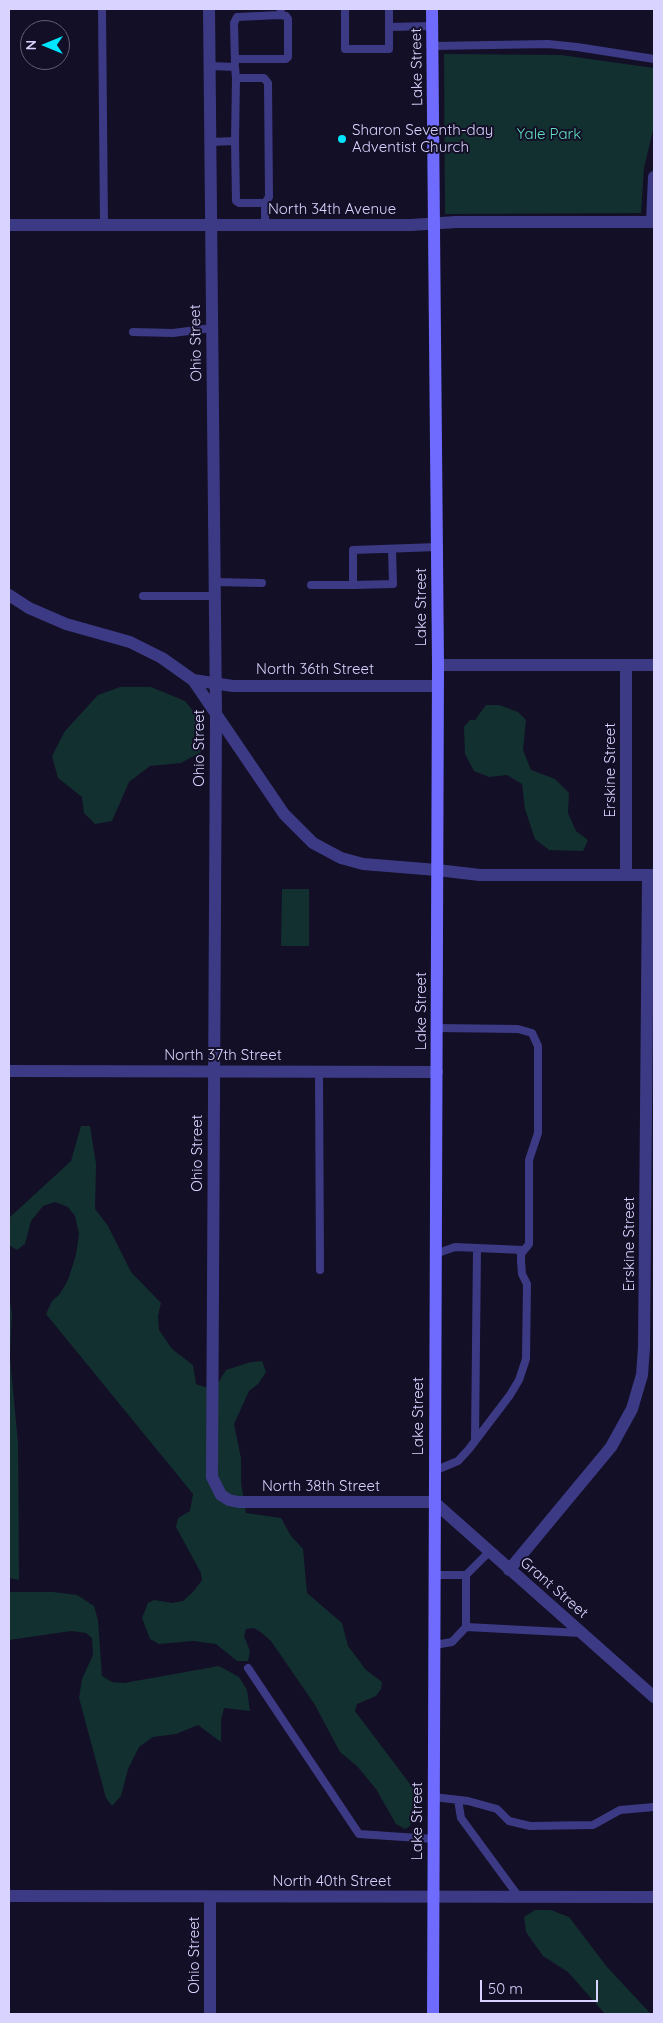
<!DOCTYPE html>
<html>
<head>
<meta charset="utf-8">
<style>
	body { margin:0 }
	#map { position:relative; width:663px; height:2023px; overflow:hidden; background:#130f26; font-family:Quicksand,sans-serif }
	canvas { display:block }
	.frame { position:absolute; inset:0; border:10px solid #d9d4ff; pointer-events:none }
	.north { position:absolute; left:20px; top:20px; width:50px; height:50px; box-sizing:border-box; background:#130f26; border:1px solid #625e7d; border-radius:50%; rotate:270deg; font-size:14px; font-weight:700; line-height:20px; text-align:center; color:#d9d4ff }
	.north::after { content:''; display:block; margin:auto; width:18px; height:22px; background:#00e5ff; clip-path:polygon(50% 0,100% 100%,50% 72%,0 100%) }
	.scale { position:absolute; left:480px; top:1980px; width:118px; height:22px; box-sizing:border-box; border:2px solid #d9d4ff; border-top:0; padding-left:6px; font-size:15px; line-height:18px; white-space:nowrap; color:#d9d4ff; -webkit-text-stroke:4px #130f26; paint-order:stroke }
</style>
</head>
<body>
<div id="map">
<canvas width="663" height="2023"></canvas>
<div class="frame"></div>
<div class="north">N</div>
<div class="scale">50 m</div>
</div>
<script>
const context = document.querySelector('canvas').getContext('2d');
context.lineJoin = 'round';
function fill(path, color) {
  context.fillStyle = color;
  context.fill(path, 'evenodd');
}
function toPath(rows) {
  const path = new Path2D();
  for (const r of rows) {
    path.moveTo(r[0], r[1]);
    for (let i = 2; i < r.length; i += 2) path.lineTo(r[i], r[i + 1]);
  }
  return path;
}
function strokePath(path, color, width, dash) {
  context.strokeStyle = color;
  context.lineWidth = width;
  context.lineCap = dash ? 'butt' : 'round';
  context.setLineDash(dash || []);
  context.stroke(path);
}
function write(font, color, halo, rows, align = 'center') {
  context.font = font + ' Quicksand,sans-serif';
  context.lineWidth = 4;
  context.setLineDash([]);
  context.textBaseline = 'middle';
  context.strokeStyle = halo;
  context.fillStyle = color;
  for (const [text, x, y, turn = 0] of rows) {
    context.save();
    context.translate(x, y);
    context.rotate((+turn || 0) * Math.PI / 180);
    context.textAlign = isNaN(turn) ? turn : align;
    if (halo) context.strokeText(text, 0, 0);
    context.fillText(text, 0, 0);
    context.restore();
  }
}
const green = toPath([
	[444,54,561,55,654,68,654,126,644,168,641,213,445,214],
	[120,687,151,687,185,701,200,719,204,735,201,752,181,763,150,766,129,782,112,821,95,824,84,813,82,797,58,778,52,756,65,731,98,695],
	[486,705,499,705,518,712,526,720,523,750,531,770,555,779,569,793,568,813,576,831,588,840,583,851,549,850,535,839,525,809,522,784,507,775,489,777,474,771,465,754,464,727,470,720,475,720],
	[282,889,309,889,309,946,281,946],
	[81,1126,90,1126,96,1164,95,1209,108,1226,131,1272,161,1303,158,1316,159,1330,172,1349,193,1365,196,1384,205,1387,218,1383,226,1370,251,1362,262,1361,266,1372,258,1384,249,1391,234,1424,241,1458,241,1483,246,1513,281,1518,291,1536,303,1549,307,1593,342,1623,348,1646,366,1670,382,1682,381,1689,376,1696,357,1704,355,1711,413,1788,413,1810,410,1826,405,1829,396,1824,376,1789,357,1766,340,1752,315,1705,271,1641,262,1633,254,1628,246,1629,244,1636,250,1651,248,1661,237,1661,216,1644,193,1641,159,1644,150,1639,142,1618,148,1603,154,1600,172,1603,183,1601,193,1592,202,1580,201,1573,176,1527,178,1518,190,1511,193,1494,46,1314,52,1301,59,1295,68,1280,76,1255,79,1234,75,1216,68,1207,55,1202,43,1206,31,1221,25,1244,17,1250,9,1245,9,1218,71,1161],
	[9,1296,12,1313,10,1357,18,1444,19,1580,9,1578],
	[9,1592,53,1592,77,1595,94,1606,98,1620,102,1676,112,1682,124,1683,219,1666,239,1677,247,1690,250,1711,224,1708,221,1720,221,1742,198,1725,176,1734,153,1737,139,1747,128,1769,121,1796,112,1806,106,1798,79,1698,82,1679,93,1655,92,1638,86,1633,71,1631,9,1640],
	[535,1910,551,1910,569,1917,607,1967,651,2014,605,2014,568,1972,543,1956,526,1932,524,1917]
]);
const service = toPath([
	[102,9,104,225],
	[345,9,345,49,389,49,389,27,432,26],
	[389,9,389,27],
	[433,46,548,44,577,47,654,59],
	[235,59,286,59,288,57,288,19,286,16,280,15],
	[235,63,234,23,237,17,280,15,281,9],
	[210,66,235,67,236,78,235,141,210,142],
	[236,78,264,78,268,83,269,197,265,203],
	[235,141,236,201,239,203,265,203,265,226],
	[133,332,173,333,212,328],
	[392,549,393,584,353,585,353,550,437,547],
	[214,582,262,583],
	[311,585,353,585],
	[143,596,214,596],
	[319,1072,320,1270],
	[435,1254,455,1247,523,1250],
	[475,1441,477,1248],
	[434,1471,458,1461,469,1449,510,1395,519,1380,526,1359,527,1284,522,1274,521,1261,521,1254,529,1244,529,1160,538,1133,538,1046,532,1033,518,1029,437,1028],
	[434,1575,466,1575,489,1552],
	[466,1627,581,1633],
	[435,1645,452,1642,466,1627,466,1575],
	[248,1668,359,1834,433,1839],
	[433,1797,468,1801,497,1809,509,1821,530,1826,593,1825,620,1810,654,1807],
	[458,1800,461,1818,519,1897]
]);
const minor = toPath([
	[209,9,216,715,212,1477,221,1495,229,1500,238,1502,434,1502,654,1697],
	[652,222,654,177],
	[9,225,411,225,456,222,654,222],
	[438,665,654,665],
	[193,680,233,686,438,686],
	[437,870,480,875,654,875],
	[626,875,626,665],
	[9,1071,437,1072],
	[509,1570,611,1447,632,1409,642,1375,644,1348,648,875],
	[210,2014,210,1897]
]);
const tertiary = toPath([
	[9,595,29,608,66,624,130,642,162,658,193,680,284,814,313,843,341,858,363,864,437,870],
	[9,1896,654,1897]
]);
const secondary = toPath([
	[432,9,438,665,433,2014]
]);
const markers = [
	[342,139,5,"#00e5ff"]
];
const streetNames = [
	["Lake Street",417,67,-91],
	["North 34th Avenue",332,209],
	["Ohio Street",196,343,-91],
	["Lake Street",421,607,-90],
	["North 36th Street",315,669],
	["Ohio Street",199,748,-90],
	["Erskine Street",610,770,-90],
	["Lake Street",421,1011,-90],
	["North 37th Street",223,1055],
	["Ohio Street",197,1153,-90],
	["Erskine Street",629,1244,-90],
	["Lake Street",418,1416,-90],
	["North 38th Street",321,1486],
	["Grant Street",554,1588,41],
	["Lake Street",417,1821,-90],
	["North 40th Street",332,1881],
	["Ohio Street",194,1955,-90]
];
const poiNames = [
	["Sharon Seventh-day",352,130],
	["Adventist Church",352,147]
];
const parkNames = [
	["Yale Park",549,134]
];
fill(green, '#12302f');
strokePath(service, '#3d3a85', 8);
strokePath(minor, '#3d3a85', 12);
strokePath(tertiary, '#3d3a85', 12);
strokePath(secondary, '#6f6bff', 12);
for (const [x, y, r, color] of markers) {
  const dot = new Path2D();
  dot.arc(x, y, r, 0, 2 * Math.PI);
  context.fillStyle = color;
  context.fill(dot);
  strokePath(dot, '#130f26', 2);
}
write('15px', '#d9d4ff', '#130f26', streetNames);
write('15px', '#d9d4ff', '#130f26', poiNames, 'left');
write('15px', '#5fe0c0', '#130f26', parkNames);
</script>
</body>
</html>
